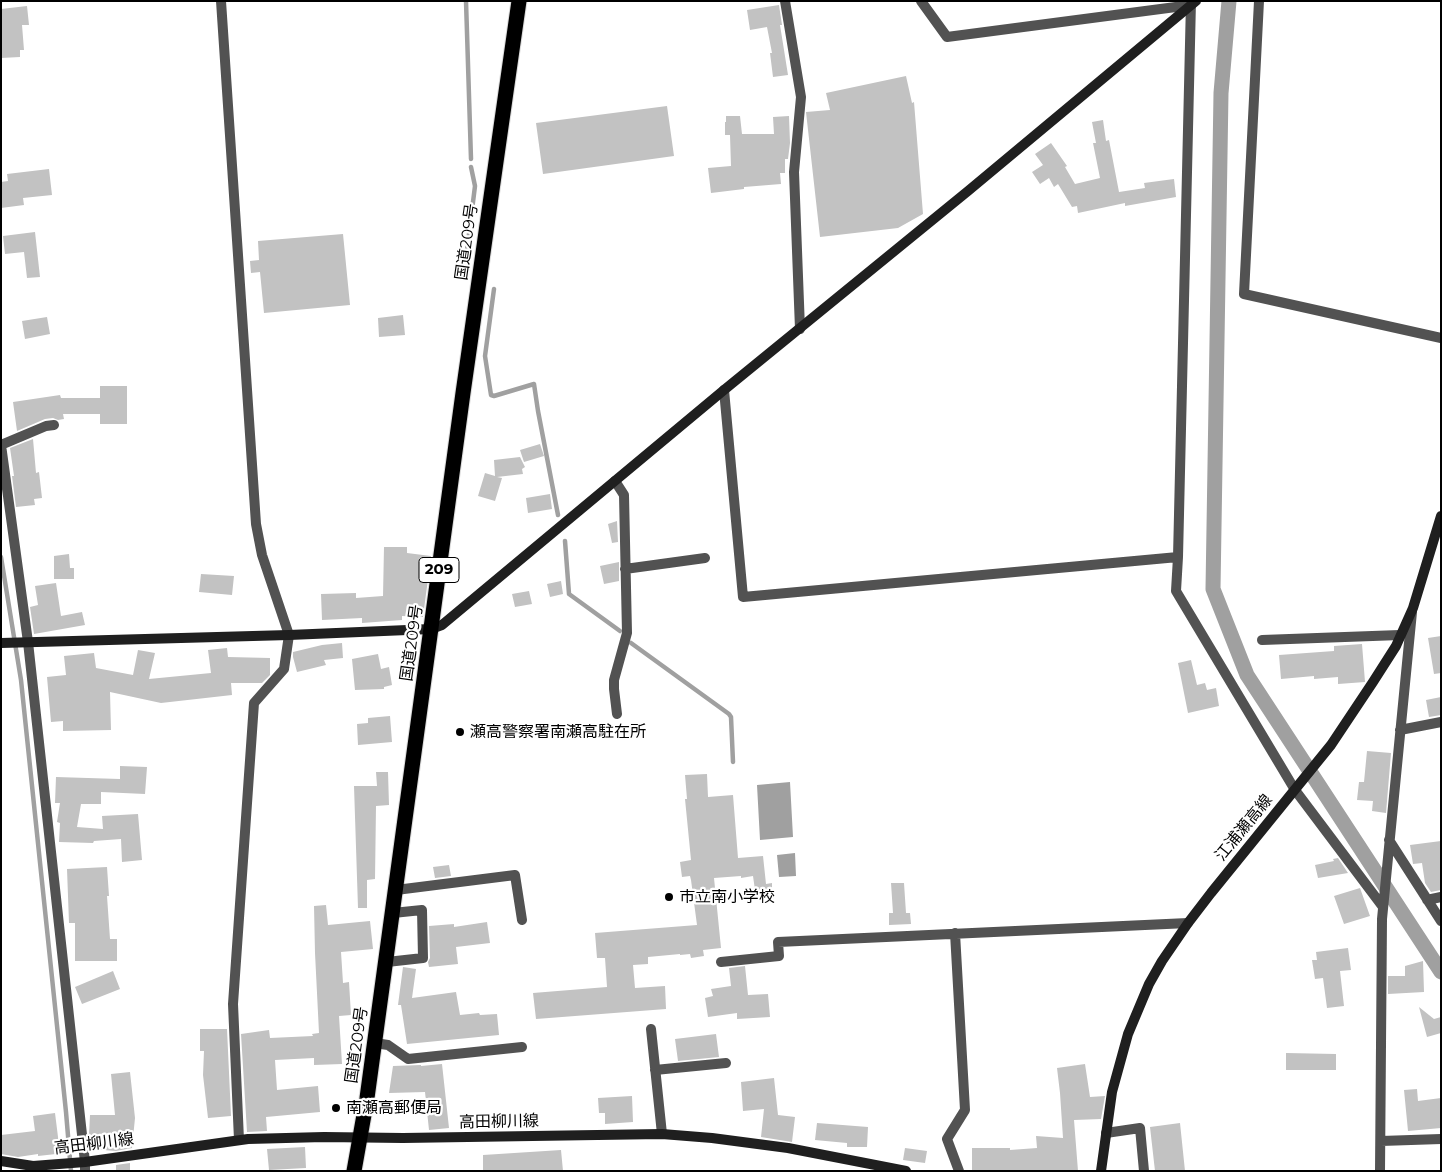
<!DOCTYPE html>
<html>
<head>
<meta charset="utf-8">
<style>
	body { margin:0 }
	#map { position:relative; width:1442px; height:1172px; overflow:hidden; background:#fff; font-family:Montserrat,sans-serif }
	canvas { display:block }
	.frame { position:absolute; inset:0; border:2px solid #000; pointer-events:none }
</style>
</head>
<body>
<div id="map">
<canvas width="1442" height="1172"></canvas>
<div class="frame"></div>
</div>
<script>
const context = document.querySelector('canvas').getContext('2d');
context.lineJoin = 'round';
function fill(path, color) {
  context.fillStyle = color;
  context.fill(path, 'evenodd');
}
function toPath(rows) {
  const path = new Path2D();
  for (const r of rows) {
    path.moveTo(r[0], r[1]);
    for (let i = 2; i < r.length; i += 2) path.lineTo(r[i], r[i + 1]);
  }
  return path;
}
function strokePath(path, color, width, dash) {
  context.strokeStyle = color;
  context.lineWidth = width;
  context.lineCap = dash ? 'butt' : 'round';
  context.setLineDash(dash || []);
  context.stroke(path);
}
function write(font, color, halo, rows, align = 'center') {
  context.font = font + ' Montserrat,"Noto Sans JP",sans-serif';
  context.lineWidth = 4.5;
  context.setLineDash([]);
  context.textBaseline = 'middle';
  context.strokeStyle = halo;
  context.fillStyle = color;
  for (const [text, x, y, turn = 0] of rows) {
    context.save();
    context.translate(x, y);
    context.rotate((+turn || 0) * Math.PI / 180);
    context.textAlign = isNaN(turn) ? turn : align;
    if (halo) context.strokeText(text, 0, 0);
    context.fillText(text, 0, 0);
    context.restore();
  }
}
const water = toPath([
	[790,782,793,837,760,840,757,785],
	[795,853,796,876,779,877,777,855]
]);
const stream = toPath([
	[466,1,471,159],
	[464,274,475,186,471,167],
	[494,289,485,356,491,395,494,396,534,384,538,411,558,515],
	[565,541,569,594,620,631],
	[1,557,21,680,66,1112,71,1171],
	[631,643,729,714,731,717,733,762]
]);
const canal = toPath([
	[1229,1,1221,93,1213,589,1247,675,1441,972]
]);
const building = toPath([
	[779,5,782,25,780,25,788,75,773,77,770,53,772,53,767,27,750,30,747,10],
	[27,6,29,25,22,25,24,50,20,50,20,57,1,58,1,9],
	[906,76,912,103,914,102,923,214,898,228,820,237,806,112,830,110,826,93],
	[667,106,674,156,543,174,536,123],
	[726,116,740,116,742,134,774,134,773,117,789,116,790,143,788,159,785,159,785,173,780,173,781,184,744,187,744,189,711,193,708,168,731,166,730,135,725,135,725,122,726,122],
	[1103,120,1106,141,1109,140,1119,192,1145,188,1144,183,1174,179,1176,197,1125,206,1125,203,1078,213,1077,206,1072,207,1058,184,1054,187,1049,178,1040,184,1032,172,1043,165,1035,154,1051,143,1067,166,1065,167,1075,184,1100,178,1093,143,1096,143,1092,122],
	[49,169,52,195,23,198,24,205,1,208,1,182,8,181,7,174],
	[35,232,40,277,27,278,24,252,5,254,3,236],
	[343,234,350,305,264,313,260,272,251,273,250,261,259,260,258,241],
	[403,315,405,335,379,337,378,318],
	[47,317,50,334,25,339,22,321],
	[100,386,127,386,127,424,100,424,100,414,63,414,64,419,58,420,53,418,45,419,17,431,13,402,60,395,61,398,100,398],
	[33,439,36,473,39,472,42,498,34,499,35,505,16,507,12,476,14,476,10,448],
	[540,444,544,456,524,462,520,450],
	[520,457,525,467,522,469,523,474,497,477,502,478,495,501,478,496,485,473,495,476,494,460],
	[550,494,552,509,528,513,526,498],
	[617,521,618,542,612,543,608,524],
	[384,547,407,547,407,553,431,556,423,617,402,616,402,620,362,623,362,618,322,620,321,594,356,593,356,598,383,596],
	[69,554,70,568,74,568,74,579,54,579,54,556],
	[619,562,619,581,604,584,600,566],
	[201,574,234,576,232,595,199,592],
	[561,581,563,594,550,597,547,584],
	[56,583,61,616,82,612,85,625,34,634,30,607,38,605,35,586],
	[529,591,532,604,515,607,512,594],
	[1441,636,1441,673,1434,674,1428,638],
	[342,643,343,658,324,660,326,665,297,672,293,657,293,652,322,645],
	[1362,644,1365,682,1338,684,1338,677,1314,679,1314,676,1281,679,1279,655,1334,651,1334,646],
	[227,648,228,657,270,658,270,675,262,683,231,683,232,695,161,703,110,692,111,730,63,731,63,721,51,722,47,677,66,675,64,656,94,653,96,668,133,675,138,650,155,653,149,679,211,673,208,650],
	[378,654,381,669,389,667,392,685,384,687,384,689,355,690,352,659],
	[1191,660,1197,685,1205,683,1207,690,1216,688,1219,706,1188,713,1178,663],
	[1441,697,1441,715,1429,717,1426,700],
	[390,716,392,742,358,745,357,724,368,723,368,718],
	[1367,751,1391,753,1386,813,1372,811,1373,801,1357,800,1359,782,1364,782],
	[120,766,147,767,145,794,101,792,101,804,81,804,77,827,103,829,102,816,138,814,142,860,122,862,121,839,94,841,93,843,59,842,60,823,57,822,60,803,55,803,56,777,120,779],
	[376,772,388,772,389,805,376,806,375,879,367,880,367,908,358,908,354,786,377,786],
	[707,774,708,797,733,795,738,858,763,856,766,884,772,883,772,895,756,897,753,876,741,878,741,876,714,878,721,948,703,950,704,956,691,958,690,954,680,955,680,954,648,957,648,964,633,965,635,988,665,986,666,1009,536,1019,533,993,607,987,605,958,597,958,595,933,697,925,691,880,690,876,682,877,680,862,691,860,685,799,687,799,685,775],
	[1441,841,1441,890,1431,892,1425,883,1422,863,1413,864,1410,845],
	[1338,858,1348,873,1318,878,1315,865,1334,861,1333,859],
	[449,865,451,876,435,878,433,867],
	[107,867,109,896,107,896,110,939,117,939,117,961,75,961,75,923,69,923,67,869],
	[891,883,904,883,906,913,910,913,911,924,889,925,889,913,893,913],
	[1360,888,1370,916,1344,924,1334,896],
	[326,905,328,925,370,921,373,949,341,952,343,983,349,982,351,1015,339,1016,342,1064,314,1065,314,1058,275,1060,277,1090,318,1086,320,1112,266,1117,267,1131,247,1132,241,1034,269,1030,270,1038,313,1036,312,1034,319,1033,315,953,314,906],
	[487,922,490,943,456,947,458,964,429,967,428,962,430,958,429,926,454,924,454,927],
	[1348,948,1351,970,1340,971,1344,1006,1327,1008,1323,978,1315,979,1312,960,1317,960,1316,952],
	[1423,961,1424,992,1388,994,1388,976,1405,976,1405,966],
	[745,966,748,995,768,994,770,1017,737,1019,737,1013,708,1017,705,998,713,996,711,989,731,986,729,968],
	[403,967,416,969,412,998,456,992,460,1015,479,1013,480,1015,497,1014,499,1035,407,1044,401,1005,398,1005],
	[113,971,120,989,82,1004,75,987],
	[1419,1007,1434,1019,1441,1017,1441,1033,1427,1037],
	[200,1029,227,1029,231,1116,208,1118,203,1075,204,1051,200,1051],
	[716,1034,719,1057,678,1061,675,1039],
	[1286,1053,1336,1054,1336,1070,1286,1070],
	[442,1064,449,1128,429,1130,425,1092,389,1093,393,1066,421,1065,421,1066],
	[1085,1064,1090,1097,1105,1096,1101,1119,1074,1120,1078,1171,972,1171,972,1148,1010,1148,1010,1150,1037,1148,1036,1136,1063,1138,1060,1093,1057,1068],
	[130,1072,135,1118,132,1148,116,1151,90,1149,89,1135,90,1115,115,1115,111,1074],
	[774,1078,778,1115,795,1117,792,1142,761,1137,764,1109,743,1111,741,1082],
	[1417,1089,1418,1101,1441,1098,1441,1128,1408,1131,1404,1090],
	[632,1096,633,1122,605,1124,605,1113,599,1113,598,1098],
	[55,1113,59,1145,55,1146,56,1154,38,1156,38,1154,18,1157,1,1154,1,1135,35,1131,33,1116],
	[817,1123,868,1127,867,1147,847,1147,847,1143,815,1140],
	[1180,1123,1185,1171,1155,1171,1150,1127],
	[305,1147,306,1168,269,1170,267,1149],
	[905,1148,927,1151,925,1163,903,1160],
	[561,1150,563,1171,483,1171,483,1155],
	[130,1163,130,1171,116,1171,116,1165]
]);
const street = toPath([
	[221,1,256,524,262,555,289,635,284,669,254,703,233,1004,239,1140],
	[785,1,801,97,794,172,800,329],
	[921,1,947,37,1191,5],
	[1191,1,1178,557,1176,591,1295,790,1383,907],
	[1259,1,1244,294,1441,338],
	[724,390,743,597,1178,557],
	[1,445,28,642,85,1162,85,1171],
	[1,445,46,426,54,425],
	[615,481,624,495,627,633,614,680,614,689,617,714],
	[625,569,705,558],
	[1262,640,1400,635],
	[1400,730,1441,722],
	[1389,840,1441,921],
	[396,890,515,875,522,920],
	[1427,900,1441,897],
	[955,933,965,1110,947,1139,959,1171],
	[387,962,423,958,422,910,393,913],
	[721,962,779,956,778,942,1188,923],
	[651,1029,662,1134],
	[375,1043,388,1045,408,1059,522,1047],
	[655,1070,726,1063],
	[1106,1133,1140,1128,1144,1171],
	[1381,1141,1441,1139],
	[1380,1171,1382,919,1412,612]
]);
const secondary = toPath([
	[1,643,289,635,431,629,442,625,724,390,968,191,1196,1],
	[1,1161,33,1166,85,1162,248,1139,324,1137,403,1138,662,1134,712,1138,788,1148,906,1171],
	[1101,1171,1112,1092,1128,1034,1149,984,1162,961,1188,923,1211,893,1331,745,1373,682,1396,646,1413,608,1441,516]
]);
const highway = toPath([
	[354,1171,367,1098,463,393,519,1]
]);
const markers = [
	[460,732,5,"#000"],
	[669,897,5,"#000"],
	[336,1108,5,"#000"]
];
const shields = [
	[439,570,40]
];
const shieldNames = [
	["209",439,570]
];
const streetNames = [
	["国道209号",467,242,-82],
	["国道209号",412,643,-82],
	["江浦瀬高線",1244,828,-51],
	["国道209号",357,1045,-82],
	["高田柳川線",499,1122,-1],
	["高田柳川線",94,1144,-7]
];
const poiNames = [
	["瀬高警察署南瀬高駐在所",470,732],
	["市立南小学校",679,897],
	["南瀬高郵便局",346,1108]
];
fill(water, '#a0a0a0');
strokePath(stream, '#a0a0a0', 4.5);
strokePath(canal, '#a0a0a0', 15);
fill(building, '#c2c2c2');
strokePath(highway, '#dbdbdb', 17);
strokePath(street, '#525252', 10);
strokePath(secondary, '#1f1f1f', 10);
strokePath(highway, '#000', 15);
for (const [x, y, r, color] of markers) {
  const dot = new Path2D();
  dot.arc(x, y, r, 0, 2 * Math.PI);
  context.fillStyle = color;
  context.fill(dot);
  strokePath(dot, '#fff', 2);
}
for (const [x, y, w] of shields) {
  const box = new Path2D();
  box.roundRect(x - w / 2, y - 12.5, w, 25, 4);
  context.fillStyle = '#fff';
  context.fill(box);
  strokePath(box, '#000', 1);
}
write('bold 15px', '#000', null, shieldNames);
write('16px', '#000', '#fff', streetNames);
write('16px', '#000', '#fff', poiNames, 'left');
</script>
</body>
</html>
